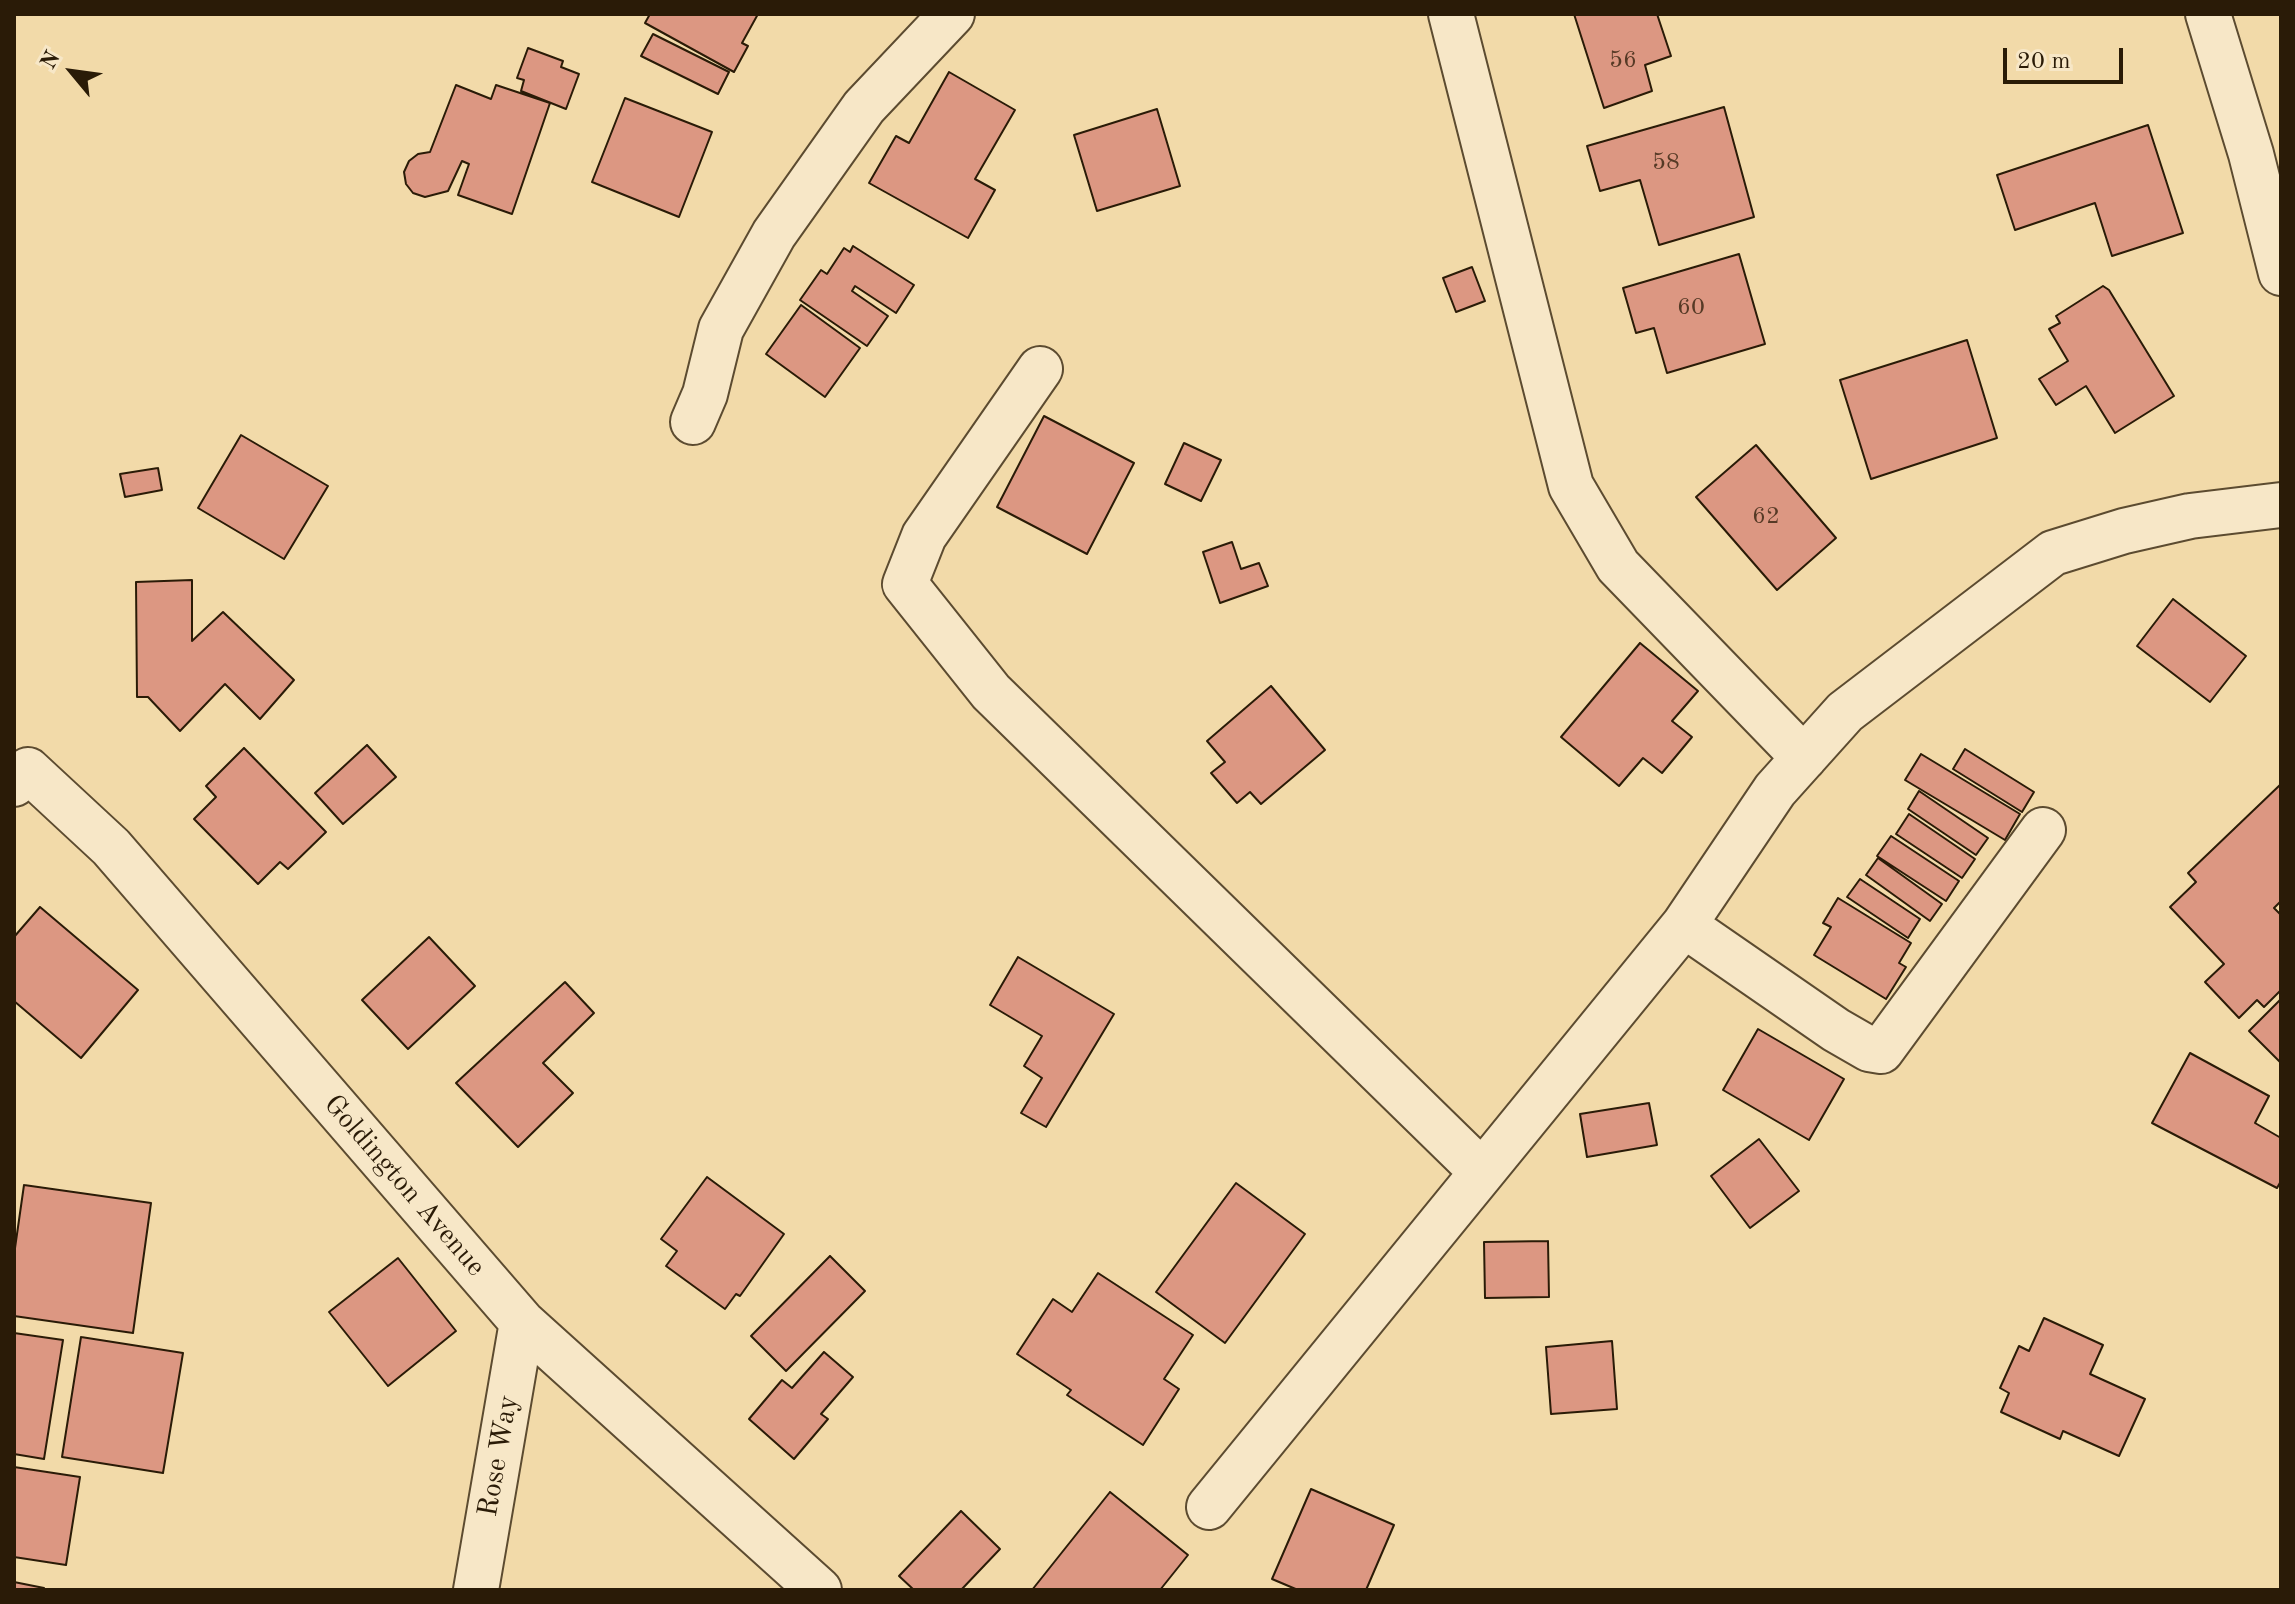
<!DOCTYPE html>
<html>
<head>
<meta charset="utf-8">
<style>
	body { margin:0 }
	#map { position:relative; width:2295px; height:1604px; overflow:hidden; background:#f2daa9; font-family:"Old Standard TT",serif }
	canvas { display:block }
	.frame { position:absolute; inset:0; border:16px solid #2a1b07; pointer-events:none }
	.north { position:absolute; left:32px; top:32px; width:80px; height:80px; -webkit-text-stroke:6px #f7e7c7; paint-order:stroke; rotate:299deg; font-size:22px; font-weight:700; line-height:32px; text-align:center; color:#2a1b07 }
	.north::after { content:''; display:block; margin:auto; width:28px; height:36px; background:#2a1b07; clip-path:polygon(50% 0,100% 100%,50% 72%,0 100%) }
	.scale { position:absolute; left:2003px; top:48px; width:120px; height:36px; box-sizing:border-box; border:4px solid #2a1b07; border-top:0; padding-left:10px; font-size:24px; line-height:28px; white-space:nowrap; color:#2a1b07; -webkit-text-stroke:6px #f7e7c7; paint-order:stroke }
</style>
</head>
<body>
<div id="map">
<canvas width="2295" height="1604"></canvas>
<div class="frame"></div>
<div class="north">N</div>
<div class="scale">20 m</div>
</div>
<script>
const context = document.querySelector('canvas').getContext('2d');
context.lineJoin = 'round';
function fill(path, color) {
  context.fillStyle = color;
  context.fill(path, 'evenodd');
}
function toPath(rows) {
  const path = new Path2D();
  for (const r of rows) {
    path.moveTo(r[0], r[1]);
    for (let i = 2; i < r.length; i += 2) path.lineTo(r[i], r[i + 1]);
  }
  return path;
}
function strokePath(path, color, width, dash) {
  context.strokeStyle = color;
  context.lineWidth = width;
  context.lineCap = dash ? 'butt' : 'round';
  context.setLineDash(dash || []);
  context.stroke(path);
}
function write(font, color, halo, rows, align = 'center') {
  context.font = font + ' "Old Standard TT",serif';
  context.lineWidth = 7;
  context.setLineDash([]);
  context.textBaseline = 'middle';
  context.strokeStyle = halo;
  context.fillStyle = color;
  for (const [text, x, y, turn = 0] of rows) {
    context.save();
    context.translate(x, y);
    context.rotate((+turn || 0) * Math.PI / 180);
    context.textAlign = isNaN(turn) ? turn : align;
    if (halo) context.strokeText(text, 0, 0);
    context.fillText(text, 0, 0);
    context.restore();
  }
}
const building = toPath([
	[650,14,758,14,742,43,748,46,734,72,645,23,650,14],
	[1574,14,1657,14,1671,56,1645,65,1652,91,1604,108,1574,14],
	[653,34,729,72,718,94,641,56,653,34],
	[528,48,563,61,561,67,579,74,566,109,521,91,524,80,517,78,528,48],
	[949,72,1015,110,975,179,995,190,968,238,869,183,896,136,909,143,949,72],
	[456,85,491,99,496,85,550,103,512,214,458,195,469,164,462,161,448,191,425,197,413,193,406,184,404,172,409,161,418,154,430,152,456,85],
	[625,98,712,132,679,217,592,182,625,98],
	[1724,107,1754,217,1659,245,1640,180,1600,191,1587,146,1724,107],
	[1157,109,1180,186,1097,211,1074,135,1157,109],
	[2148,125,2183,233,2112,256,2095,203,2015,230,1997,175,2148,125],
	[853,246,914,285,896,313,855,286,852,291,888,316,867,346,800,300,821,270,827,274,844,248,850,252,853,246],
	[1739,254,1765,344,1667,373,1654,328,1636,333,1623,288,1739,254],
	[1472,267,1485,301,1456,312,1443,278,1472,267],
	[2103,286,2109,290,2174,396,2115,433,2086,386,2056,405,2039,379,2068,361,2049,329,2060,323,2056,316,2103,286],
	[801,305,860,348,825,397,766,354,801,305],
	[1967,340,1997,438,1871,479,1840,380,1967,340],
	[1044,416,1134,463,1087,554,997,507,1044,416],
	[241,435,328,486,284,559,198,508,241,435],
	[1184,443,1221,460,1201,501,1165,484,1184,443],
	[1756,445,1836,538,1777,590,1696,497,1756,445],
	[158,468,162,490,125,497,120,474,158,468],
	[1232,542,1241,569,1259,563,1268,586,1220,603,1203,552,1232,542],
	[192,580,192,641,223,612,294,680,260,719,225,684,180,731,148,697,137,697,136,582,192,580],
	[2173,599,2246,656,2210,702,2137,646,2173,599],
	[1640,643,1698,691,1672,721,1692,737,1662,773,1643,758,1619,786,1561,737,1640,643],
	[1271,686,1325,750,1261,804,1250,792,1237,803,1211,773,1225,762,1207,741,1271,686],
	[367,745,396,777,343,824,315,793,367,745],
	[244,748,326,832,288,869,280,862,258,884,194,819,216,797,206,786,244,748],
	[1965,749,2034,792,2022,812,1953,769,1965,749],
	[1921,754,2020,814,2005,840,1905,780,1921,754],
	[2281,784,2281,901,2274,908,2281,915,2281,990,2264,1007,2257,1000,2239,1018,2205,982,2224,964,2170,907,2196,882,2188,873,2281,784],
	[1919,791,1988,838,1976,855,1908,809,1919,791],
	[1909,814,1975,859,1962,878,1896,834,1909,814],
	[1891,836,1959,881,1946,901,1877,856,1891,836],
	[1878,858,1942,904,1930,921,1866,875,1878,858],
	[1860,879,1920,919,1908,938,1847,897,1860,879],
	[1838,898,1911,943,1899,963,1906,967,1886,999,1814,955,1831,927,1823,923,1838,898],
	[40,907,138,990,81,1058,14,1001,14,937,40,907],
	[429,937,475,986,408,1049,362,1000,429,937],
	[1018,957,1114,1014,1046,1127,1021,1113,1042,1078,1024,1066,1042,1036,990,1005,1018,957],
	[565,982,594,1013,543,1063,573,1093,518,1147,456,1083,565,982],
	[2281,999,2281,1063,2249,1031,2281,999],
	[1758,1029,1844,1079,1809,1140,1723,1090,1758,1029],
	[2190,1053,2269,1096,2255,1123,2281,1138,2281,1181,2277,1188,2152,1123,2190,1053],
	[1649,1103,1657,1145,1587,1157,1580,1114,1649,1103],
	[1759,1139,1799,1191,1750,1228,1711,1176,1759,1139],
	[707,1177,784,1234,740,1296,736,1294,725,1309,666,1266,677,1251,661,1239,707,1177],
	[1236,1183,1305,1234,1225,1343,1156,1292,1236,1183],
	[24,1185,151,1203,133,1333,14,1316,14,1255,24,1185],
	[1548,1241,1549,1297,1485,1298,1484,1242,1548,1241],
	[830,1256,865,1291,786,1371,751,1336,830,1256],
	[398,1258,456,1331,388,1386,329,1312,398,1258],
	[1098,1273,1193,1335,1164,1379,1179,1389,1143,1445,1067,1395,1071,1390,1017,1354,1053,1299,1072,1312,1098,1273],
	[2044,1318,2103,1345,2090,1374,2145,1399,2119,1456,2063,1431,2060,1439,2001,1412,2009,1393,2000,1388,2019,1346,2029,1351,2044,1318],
	[14,1333,63,1340,44,1459,14,1454,14,1333],
	[81,1337,183,1353,163,1473,62,1457,81,1337],
	[1612,1341,1617,1409,1551,1414,1546,1347,1612,1341],
	[824,1352,853,1377,821,1414,828,1419,794,1459,749,1419,782,1380,792,1388,824,1352],
	[14,1467,80,1477,66,1565,14,1557,14,1467],
	[1311,1489,1394,1525,1366,1590,1298,1590,1272,1579,1311,1489],
	[1110,1492,1188,1555,1160,1590,1032,1590,1110,1492],
	[961,1511,1000,1549,961,1590,914,1590,899,1576,961,1511],
	[14,1582,44,1588,44,1590,14,1590,14,1582]
]);
const street = toPath([
	[1451,14,1571,486,1618,566,1804,758],
	[2208,14,2251,154,2281,273],
	[1040,369,924,536,905,584,991,692,1482,1172],
	[693,422,705,394,721,329,774,234,864,107,952,14],
	[14,784,28,770,111,847,522,1322,819,1590],
	[1684,925,1836,1030,1869,1049,1881,1051,2043,830],
	[1209,1507,1684,925,1775,790,1845,712,2053,553,2124,531,2190,516,2281,505],
	[476,1590,522,1322]
]);
const numberNames = [
	["56",1623,61],
	["58",1666,163],
	["60",1691,308],
	["62",1766,517]
];
const streetNames = [
	["Goldington Avenue",404,1186,49],
	["Rose Way",499,1456,-80]
];
fill(building, '#dc9782');
strokePath(building, '#2a1b07', 2);
strokePath(street, '#5c4b30', 48);
strokePath(street, '#f7e7c7', 44);
write('24px', '#563a26', null, numberNames);
write('28px', '#2a1b07', '#f7e7c7', streetNames);
</script>
</body>
</html>
